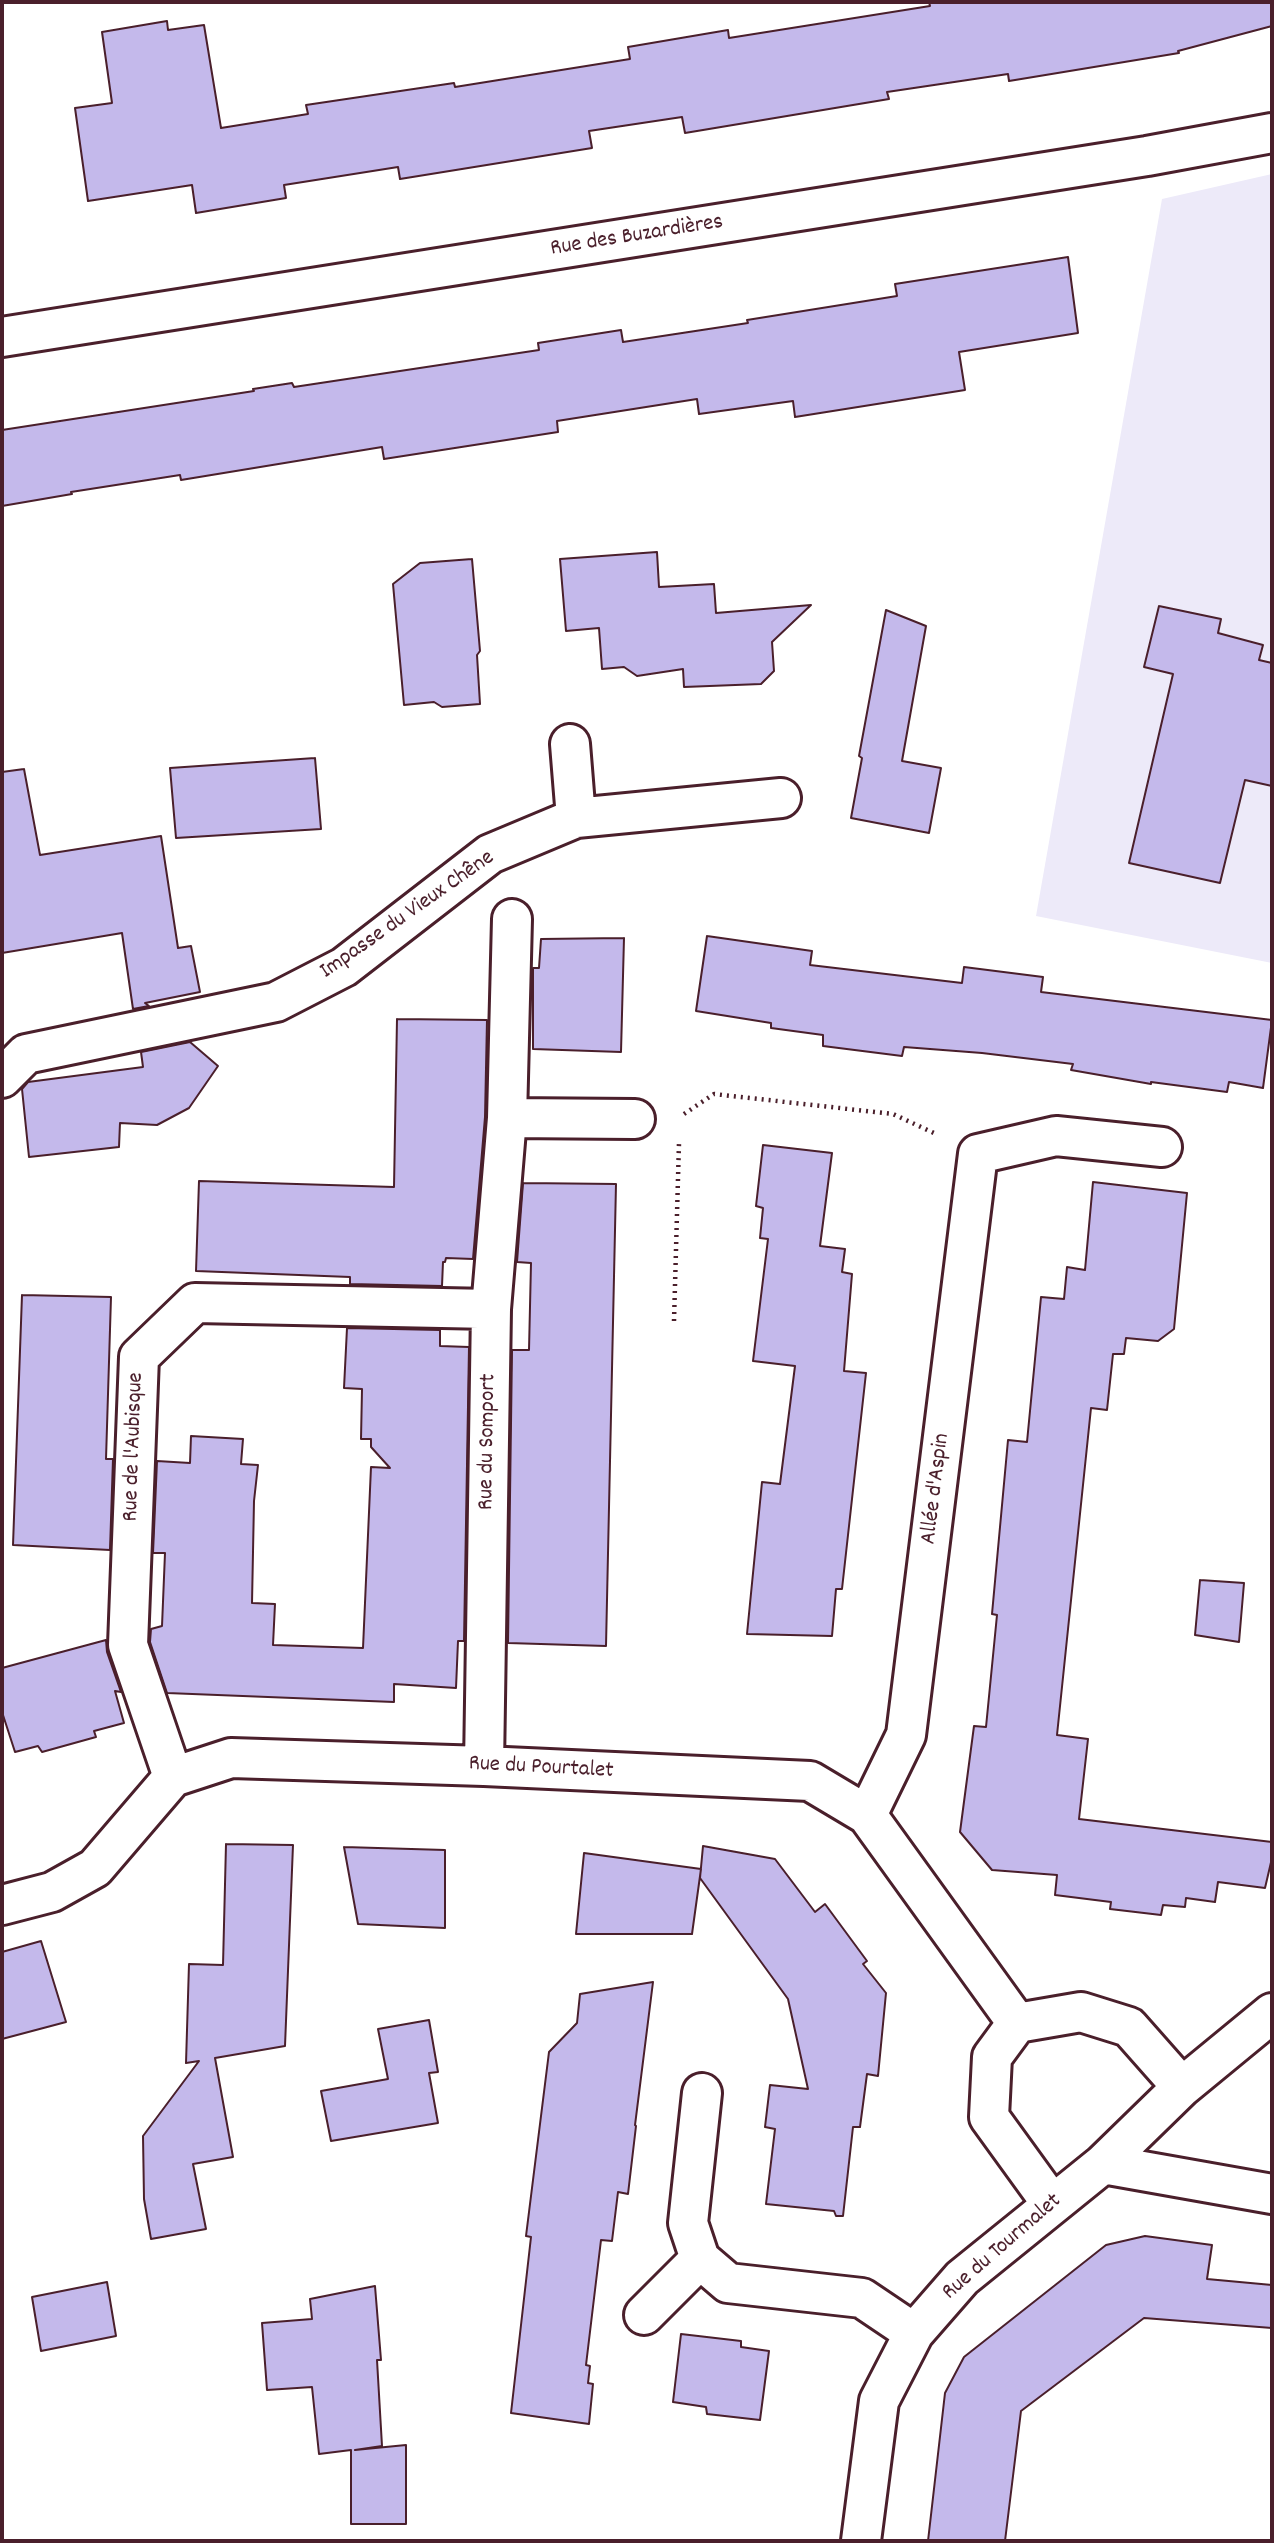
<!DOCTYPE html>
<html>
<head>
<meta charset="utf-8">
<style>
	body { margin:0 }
	#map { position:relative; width:1274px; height:2543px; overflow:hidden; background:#fff; font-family:Dekko,sans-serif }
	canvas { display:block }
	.frame { position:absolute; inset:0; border:4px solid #4a1f2b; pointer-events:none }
</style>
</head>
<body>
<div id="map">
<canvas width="1274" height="2543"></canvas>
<div class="frame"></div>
</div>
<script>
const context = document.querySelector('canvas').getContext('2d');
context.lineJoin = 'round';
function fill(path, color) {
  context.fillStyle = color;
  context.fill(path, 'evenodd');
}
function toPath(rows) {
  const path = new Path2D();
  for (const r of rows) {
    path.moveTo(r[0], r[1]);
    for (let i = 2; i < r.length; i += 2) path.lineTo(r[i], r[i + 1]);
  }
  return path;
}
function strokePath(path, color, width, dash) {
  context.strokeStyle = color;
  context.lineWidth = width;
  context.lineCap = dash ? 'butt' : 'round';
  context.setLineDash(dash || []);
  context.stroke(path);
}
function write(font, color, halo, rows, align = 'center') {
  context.font = font + ' Dekko,sans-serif';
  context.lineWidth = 6;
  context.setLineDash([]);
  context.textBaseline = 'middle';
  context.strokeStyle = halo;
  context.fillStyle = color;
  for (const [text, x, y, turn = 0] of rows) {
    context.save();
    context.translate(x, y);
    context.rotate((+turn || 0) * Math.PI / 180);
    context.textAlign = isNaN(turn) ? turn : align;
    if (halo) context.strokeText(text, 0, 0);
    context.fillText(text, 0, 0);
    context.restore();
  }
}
const built = toPath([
	[1272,174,1272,963,1036,916,1162,199]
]);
const building = toPath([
	[929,2,1272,2,1272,26,1178,51,1179,53,1009,81,1008,74,887,92,889,99,685,133,682,117,589,131,592,148,400,179,398,167,284,185,286,198,196,213,192,185,88,201,75,108,112,103,102,32,167,21,168,30,204,25,221,128,308,114,306,105,454,83,455,87,630,59,628,47,728,30,729,38,930,6,929,2],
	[1068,257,1078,333,959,352,965,390,795,417,793,401,699,414,697,399,557,421,558,432,384,459,382,447,181,480,180,475,71,492,72,494,2,506,2,430,254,391,253,389,292,383,294,387,539,350,538,343,621,330,623,342,748,323,747,320,897,296,895,284,1068,257],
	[657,552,659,587,714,584,716,613,811,605,772,642,774,671,761,684,684,687,683,669,637,676,624,667,602,669,599,628,566,631,560,559,657,552],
	[472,559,480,651,477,655,480,704,442,707,434,702,404,705,393,584,420,563,472,559],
	[1159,606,1221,619,1218,633,1263,645,1259,660,1272,663,1272,786,1245,780,1220,883,1129,863,1173,674,1144,667,1159,606],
	[886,610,926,626,902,761,941,768,929,833,851,818,862,758,859,756,886,610],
	[315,758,321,829,176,838,170,768,315,758],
	[24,769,40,855,161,836,178,948,191,946,200,992,145,1003,149,1006,133,1009,122,933,2,953,2,772,24,769],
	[707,936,812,951,810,965,962,983,964,967,1043,977,1041,992,1272,1020,1263,1088,1229,1082,1227,1092,1151,1082,1151,1084,1071,1070,1073,1064,982,1053,904,1047,902,1056,823,1046,823,1035,771,1028,771,1023,696,1011,707,936],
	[624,938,621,1052,533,1049,533,968,539,968,541,939,624,938],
	[397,1019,487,1020,485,1117,473,1259,446,1258,445,1262,443,1262,442,1286,350,1284,350,1277,196,1271,199,1181,394,1187,397,1019],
	[190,1042,218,1066,189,1108,157,1125,120,1123,119,1147,29,1157,22,1089,28,1082,143,1067,141,1052,190,1042],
	[763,1145,832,1153,820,1246,845,1249,842,1272,852,1274,844,1371,866,1373,842,1589,836,1589,832,1636,747,1634,762,1482,780,1484,795,1366,753,1361,768,1239,760,1238,763,1208,756,1206,763,1145],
	[1093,1182,1187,1193,1174,1329,1158,1341,1126,1338,1124,1354,1113,1354,1107,1410,1091,1408,1057,1735,1088,1739,1079,1819,1272,1842,1272,1858,1265,1888,1218,1882,1215,1902,1186,1898,1185,1907,1163,1905,1161,1915,1110,1909,1111,1902,1055,1895,1057,1875,992,1870,960,1832,974,1726,986,1727,997,1615,992,1614,1008,1440,1027,1442,1041,1297,1064,1299,1067,1267,1085,1270,1093,1182],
	[523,1183,616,1184,606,1646,508,1643,512,1350,529,1350,531,1263,517,1262,523,1183],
	[22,1295,111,1297,106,1459,113,1459,110,1550,13,1545,22,1295],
	[347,1328,440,1330,440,1346,469,1347,464,1641,458,1641,456,1688,394,1684,394,1702,167,1693,150,1642,151,1629,162,1626,165,1553,153,1553,157,1461,190,1463,191,1436,243,1439,241,1464,258,1465,254,1501,252,1603,275,1604,273,1645,363,1648,371,1467,390,1468,371,1447,371,1439,361,1439,362,1389,344,1388,347,1328],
	[1200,1580,1244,1583,1239,1642,1195,1635,1200,1580],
	[106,1640,107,1652,121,1692,115,1691,124,1723,94,1731,96,1737,42,1752,38,1746,15,1752,2,1712,2,1668,106,1640],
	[226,1844,293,1845,285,2046,215,2058,233,2157,193,2164,206,2229,151,2239,144,2199,143,2136,199,2061,186,2063,189,1964,223,1965,226,1844],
	[703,1846,775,1859,815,1912,825,1904,867,1961,863,1964,886,1993,878,2076,867,2074,860,2127,853,2127,843,2216,836,2216,834,2211,766,2204,775,2129,765,2127,770,2085,808,2089,788,1999,700,1878,703,1846],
	[344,1847,445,1850,445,1928,358,1924,344,1847],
	[584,1853,701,1869,692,1934,576,1934,584,1853],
	[41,1941,66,2022,2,2039,2,1952,41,1941],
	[653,1982,635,2125,636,2126,628,2194,618,2192,612,2241,601,2240,586,2365,590,2366,588,2383,593,2384,589,2424,511,2413,531,2237,526,2236,549,2052,577,2023,580,1994,653,1982],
	[429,2020,438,2072,429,2073,438,2123,331,2141,321,2091,388,2079,378,2029,429,2020],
	[1145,2236,1212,2245,1207,2279,1272,2285,1272,2328,1144,2318,1021,2411,1005,2541,928,2541,945,2393,964,2357,1106,2245,1145,2236],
	[107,2282,116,2336,41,2351,32,2297,107,2282],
	[375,2286,381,2360,377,2360,382,2446,355,2450,406,2445,406,2524,351,2524,351,2450,319,2454,312,2387,267,2390,262,2323,312,2319,310,2299,375,2286],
	[681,2334,741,2341,741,2347,769,2351,760,2420,707,2414,706,2407,673,2402,681,2334]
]);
const path = toPath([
	[684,1114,714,1094,893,1114,936,1134],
	[674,1321,679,1143]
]);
const street = toPath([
	[2,337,1147,156,1272,133],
	[570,744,576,818],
	[2,1078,26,1054,276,1002,344,967,490,854,576,818,781,798],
	[507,1118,635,1119],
	[484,1766,491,1309,507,1118,512,919],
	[173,1777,128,1645,139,1357,195,1303,491,1309],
	[867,1815,906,1735,978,1154,1056,1136,1162,1147],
	[2,1905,52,1892,95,1868,173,1777,231,1758,484,1766,810,1781,867,1815,1017,2023,992,2057,989,2117,1052,2204],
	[1017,2023,1081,2012,1129,2027,1182,2087],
	[702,2093,688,2223,700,2259,728,2283,862,2298,914,2333],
	[1103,2164,1272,2194],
	[644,2315,700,2259],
	[861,2541,879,2401,914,2333,962,2278,1103,2164,1182,2087,1272,2013]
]);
const streetNames = [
	["Rue des Buzardières",637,237,-9],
	["Impasse du Vieux Chêne",408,916,-35],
	["Rue du Somport",489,1442,-89],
	["Rue de l'Aubisque",135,1447,-88],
	["Allée d'Aspin",937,1489,-83],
	["Rue du Pourtalet",541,1769,3],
	["Rue du Tourmalet",1003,2248,-41]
];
fill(built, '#edeaf9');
fill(building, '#c4b9eb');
strokePath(building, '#4a1f2b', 2);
strokePath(street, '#4a1f2b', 44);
strokePath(path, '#4a1f2b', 4.5, [2, 5]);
strokePath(street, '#fff', 38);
write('23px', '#4a1f2b', '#fff', streetNames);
</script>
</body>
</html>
